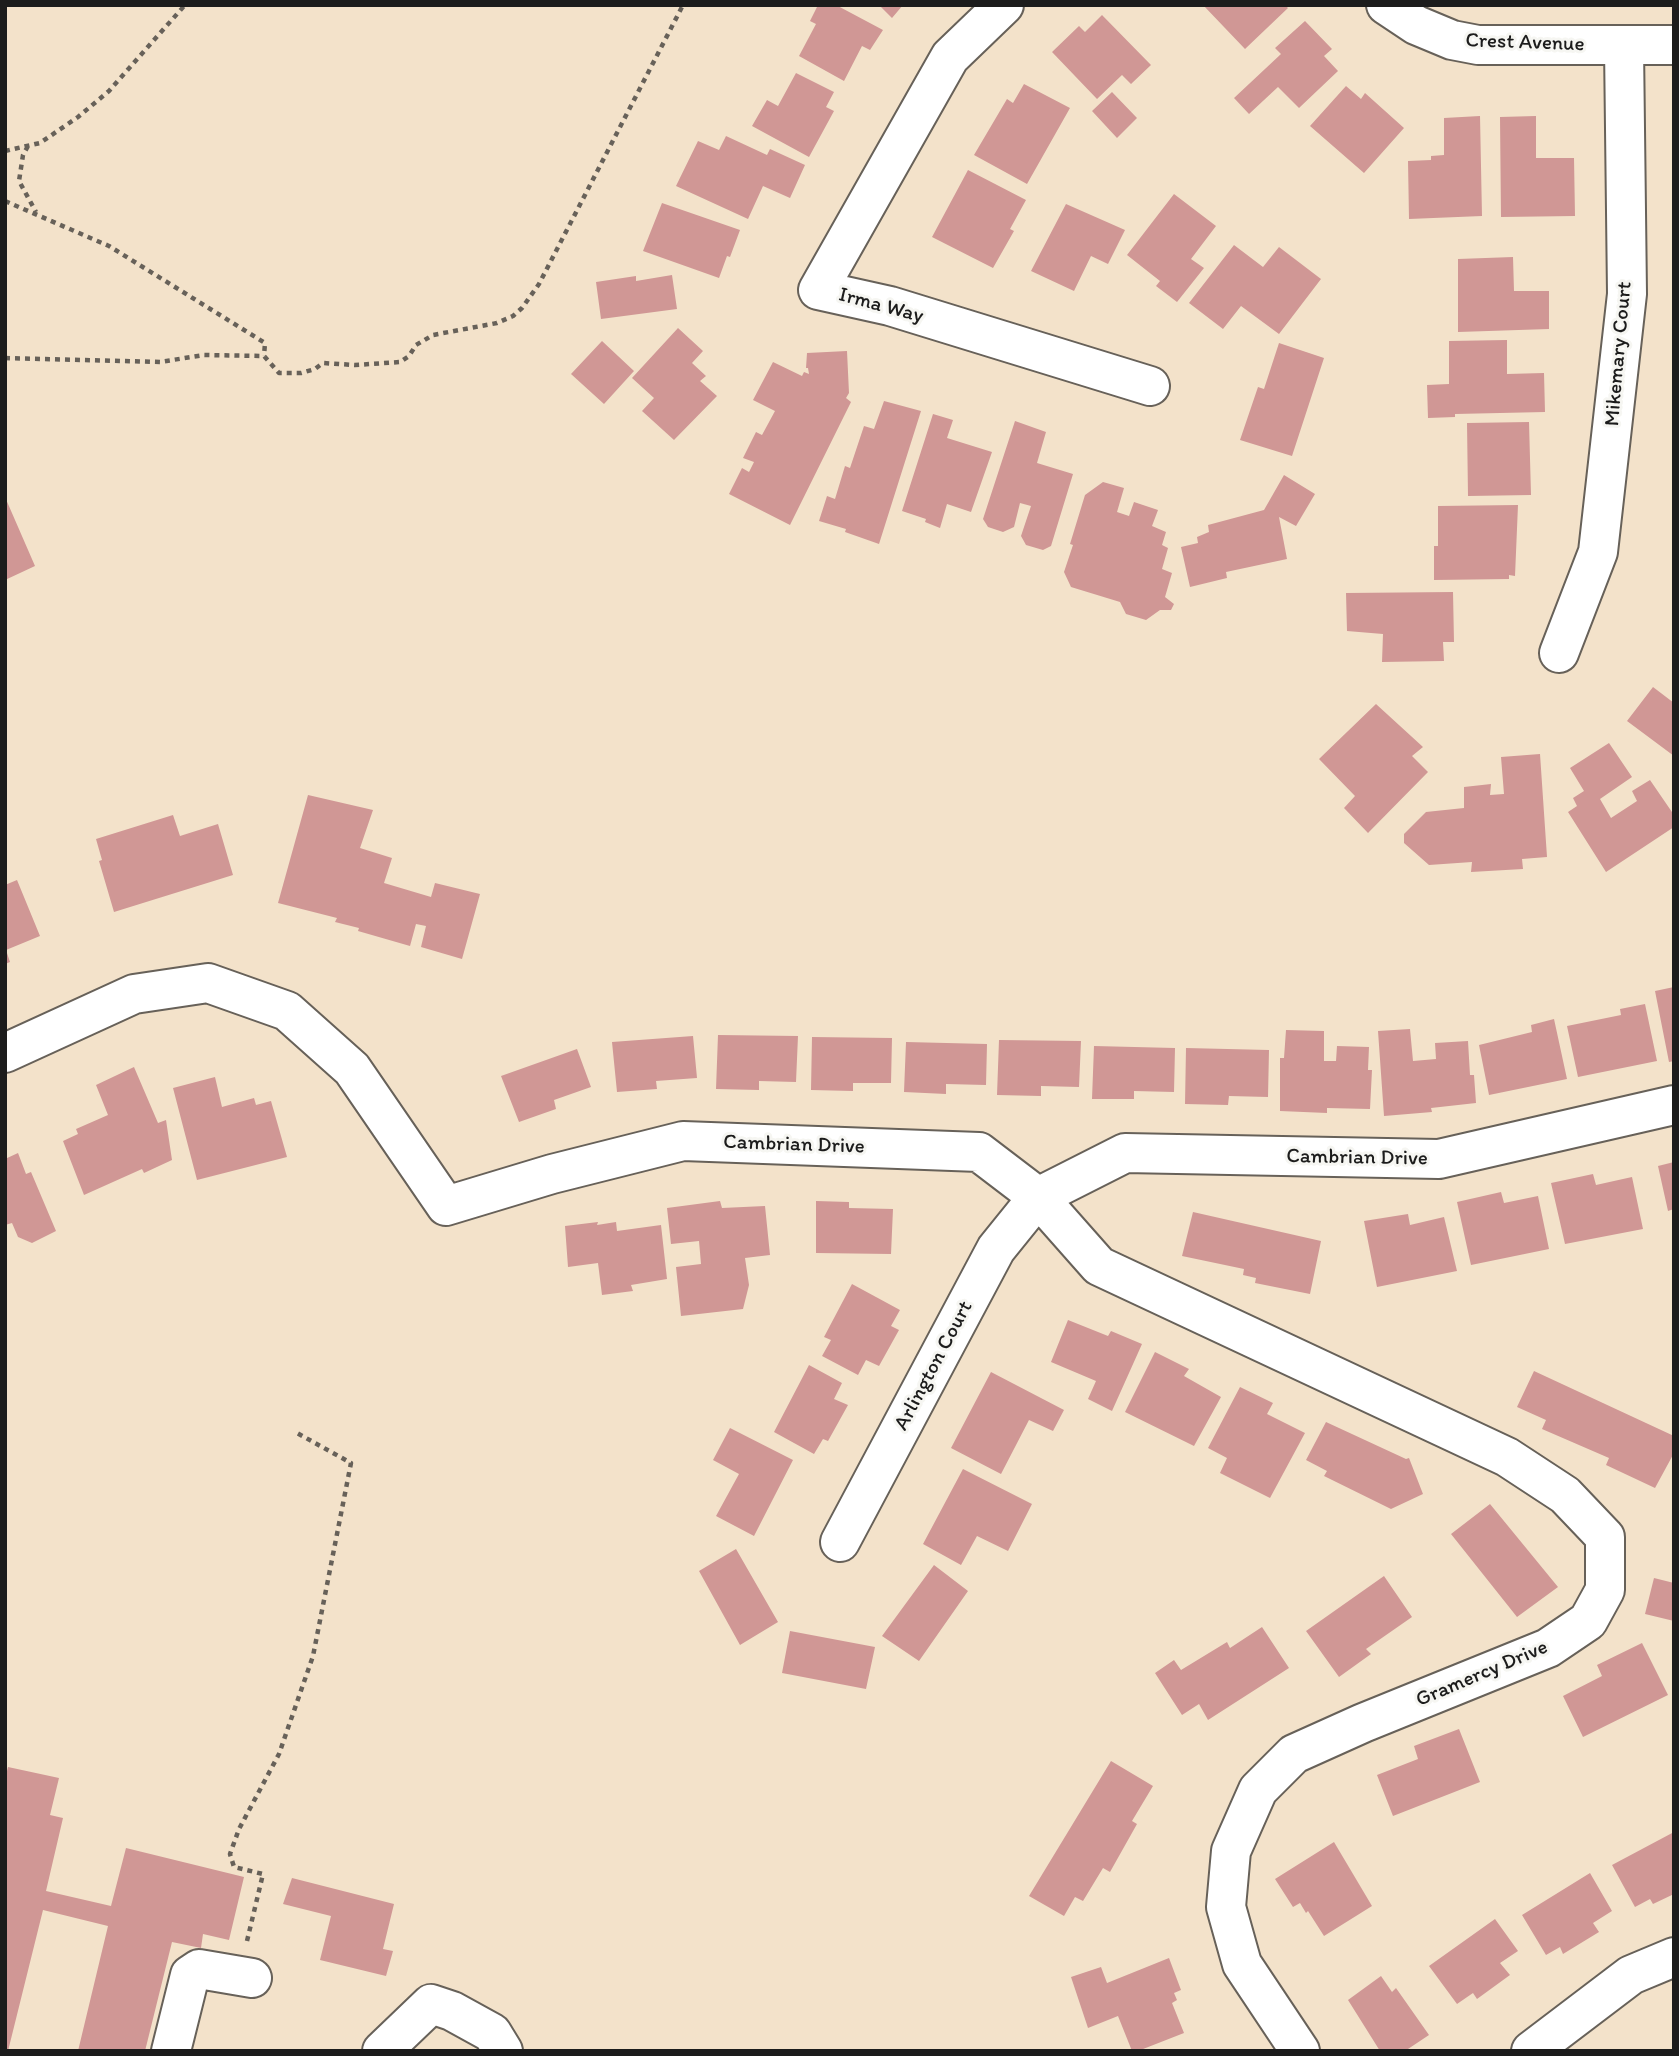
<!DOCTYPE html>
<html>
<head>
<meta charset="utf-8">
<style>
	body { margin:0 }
	#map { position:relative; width:1679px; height:2056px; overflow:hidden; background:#f3e2ca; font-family:Itim,sans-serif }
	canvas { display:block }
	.frame { position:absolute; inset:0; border:7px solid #1c1c1c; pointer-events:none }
</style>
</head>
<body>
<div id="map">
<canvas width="1679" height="2056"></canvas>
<div class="frame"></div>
</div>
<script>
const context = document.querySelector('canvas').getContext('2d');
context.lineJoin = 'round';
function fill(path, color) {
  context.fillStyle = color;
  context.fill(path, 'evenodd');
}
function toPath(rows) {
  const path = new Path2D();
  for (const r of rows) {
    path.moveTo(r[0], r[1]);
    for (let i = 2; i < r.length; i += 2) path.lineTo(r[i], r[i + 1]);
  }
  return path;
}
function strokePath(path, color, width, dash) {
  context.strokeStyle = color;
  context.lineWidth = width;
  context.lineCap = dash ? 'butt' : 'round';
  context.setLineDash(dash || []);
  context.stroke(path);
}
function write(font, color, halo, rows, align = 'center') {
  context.font = font + ' Itim,sans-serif';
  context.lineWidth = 6;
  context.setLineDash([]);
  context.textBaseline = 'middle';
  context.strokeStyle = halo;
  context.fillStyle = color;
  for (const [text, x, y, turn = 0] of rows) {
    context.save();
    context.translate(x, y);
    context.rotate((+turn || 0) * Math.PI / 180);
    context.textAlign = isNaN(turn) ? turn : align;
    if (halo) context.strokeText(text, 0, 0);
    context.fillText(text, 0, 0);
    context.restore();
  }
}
const building = toPath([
	[818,5,836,5,883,30,870,50,862,46,844,81,799,56,816,24,810,21],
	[879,5,903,5,892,18],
	[1203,5,1285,5,1288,8,1245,49],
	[1102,15,1151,65,1131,84,1122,75,1097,99,1052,52,1079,26,1085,32],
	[1305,21,1332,49,1324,56,1338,71,1299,108,1278,87,1249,114,1234,98,1281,54,1275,48],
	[796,73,834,92,826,107,834,111,809,157,752,126,767,100,778,106],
	[1024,84,1070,108,1027,184,974,155,1007,99,1013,103],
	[1346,86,1361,99,1365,93,1404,128,1364,173,1310,126],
	[1112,92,1137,118,1117,138,1092,111],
	[1480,116,1482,216,1409,219,1408,161,1431,160,1431,156,1444,155,1444,118],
	[1536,116,1536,158,1574,158,1575,216,1501,217,1500,117],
	[726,136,767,155,770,149,805,165,790,198,763,186,748,219,676,186,698,141,719,150],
	[968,170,1026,200,1010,229,1014,231,993,268,932,237],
	[1174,194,1216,226,1191,259,1204,268,1177,302,1156,286,1160,281,1127,255],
	[662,203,740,230,730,257,727,256,719,278,643,251],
	[1066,204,1125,230,1108,264,1091,256,1074,291,1031,271],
	[1234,245,1263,267,1279,247,1321,279,1279,334,1241,306,1223,329,1189,303],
	[1513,257,1514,291,1549,291,1549,329,1458,332,1458,259],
	[672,275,677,309,601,319,596,282,636,276,636,281],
	[678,328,703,351,692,363,706,376,700,381,717,396,674,440,642,411,654,398,632,378],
	[1507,340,1507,374,1544,373,1545,412,1455,414,1455,417,1428,418,1427,385,1449,384,1449,341],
	[602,341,634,371,604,404,571,374],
	[1279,343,1324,358,1292,456,1240,440,1258,387,1264,389],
	[847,351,849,393,846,398,851,402,790,525,729,494,742,468,749,472,754,462,743,458,756,432,762,435,775,411,753,400,773,362,802,376,804,372,809,374,808,368,806,368,807,353],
	[884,401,921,411,879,544,845,532,846,529,819,521,827,496,835,499,845,466,850,468,864,426,874,429],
	[933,414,953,420,947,438,992,452,971,512,947,504,940,528,925,522,926,519,902,511],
	[1015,421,1046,432,1037,463,1073,474,1051,546,1043,550,1026,545,1021,536,1031,506,1020,503,1014,527,1003,532,988,527,983,519],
	[1529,422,1531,495,1468,496,1467,423],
	[1284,475,1315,494,1296,526,1279,517,1287,559,1226,572,1227,578,1190,587,1181,547,1198,543,1197,537,1209,532,1208,525,1264,510],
	[1103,482,1124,488,1117,512,1129,516,1134,502,1158,510,1152,526,1166,532,1162,545,1168,548,1162,569,1172,573,1165,597,1174,604,1171,610,1160,610,1146,620,1126,614,1120,602,1071,587,1064,572,1073,545,1070,544,1085,495],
	[5,497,35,566,5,580],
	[1518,505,1515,576,1509,575,1509,579,1434,580,1434,546,1438,546,1438,506],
	[1453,592,1454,642,1443,642,1444,661,1382,662,1383,634,1347,631,1346,593],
	[1653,687,1674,703,1674,756,1627,721],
	[1376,704,1423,747,1412,756,1428,772,1368,833,1344,808,1355,796,1319,759],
	[1609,743,1632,777,1600,799,1611,818,1637,801,1632,791,1650,780,1674,815,1674,827,1606,872,1568,812,1577,806,1573,798,1584,791,1570,768],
	[1540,754,1547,857,1522,859,1523,869,1471,872,1472,862,1429,865,1404,843,1404,834,1426,812,1464,808,1464,787,1491,784,1490,795,1504,794,1501,757],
	[308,795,373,810,360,848,392,858,384,883,431,897,435,883,480,894,462,959,421,947,426,926,416,924,410,946,358,931,359,928,335,922,337,918,278,903],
	[173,815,180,836,218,824,233,875,114,912,99,861,102,860,96,839],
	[17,880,40,936,6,950,10,962,5,964,5,885],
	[1674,987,1674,1061,1669,1062,1655,991],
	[1645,1004,1657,1061,1578,1077,1567,1026,1621,1015,1620,1009],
	[1554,1019,1567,1079,1489,1095,1479,1045,1532,1032,1531,1025],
	[1410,1029,1413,1061,1436,1059,1435,1043,1468,1041,1470,1075,1474,1075,1476,1103,1431,1108,1432,1112,1384,1116,1378,1031],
	[1286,1030,1324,1031,1324,1061,1336,1061,1337,1046,1369,1047,1368,1070,1372,1070,1370,1109,1327,1108,1327,1113,1280,1111,1280,1058,1284,1058],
	[718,1035,798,1036,796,1082,759,1081,759,1090,716,1089],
	[693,1036,697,1078,656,1081,657,1089,617,1092,612,1042],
	[812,1037,892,1038,891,1083,853,1083,853,1091,811,1090],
	[999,1040,1081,1041,1079,1087,1041,1086,1041,1096,997,1095],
	[906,1042,987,1044,986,1085,946,1084,946,1094,904,1092],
	[1094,1046,1175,1048,1174,1092,1134,1091,1134,1099,1092,1099],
	[1186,1048,1269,1050,1268,1097,1229,1096,1228,1105,1185,1104],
	[577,1049,591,1087,554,1100,556,1109,519,1122,501,1076],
	[134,1067,158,1123,166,1120,172,1160,144,1173,142,1169,84,1195,63,1141,78,1134,76,1129,108,1115,96,1085],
	[215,1077,222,1107,254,1098,256,1105,271,1101,287,1157,197,1180,173,1088],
	[18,1153,26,1174,31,1172,56,1231,32,1243,18,1237,12,1223,5,1225,5,1159],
	[1674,1162,1674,1209,1668,1211,1658,1166],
	[1593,1174,1596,1185,1632,1177,1643,1229,1565,1244,1551,1183],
	[1501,1192,1504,1203,1538,1196,1549,1249,1471,1265,1457,1202],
	[720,1201,722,1208,765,1206,770,1255,745,1258,749,1285,743,1309,681,1316,676,1267,701,1264,699,1241,671,1244,667,1208],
	[816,1201,849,1202,849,1208,893,1209,891,1254,816,1253],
	[1193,1212,1321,1241,1310,1294,1255,1283,1256,1278,1243,1275,1244,1269,1182,1256],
	[1408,1214,1410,1225,1444,1217,1457,1271,1377,1287,1364,1221],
	[598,1222,597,1225,616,1222,617,1231,661,1225,667,1279,631,1285,633,1291,602,1295,598,1263,568,1267,565,1226],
	[852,1284,900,1310,891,1326,899,1330,879,1366,866,1360,858,1375,822,1356,831,1340,824,1337],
	[1068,1320,1108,1336,1111,1331,1142,1344,1112,1411,1088,1399,1096,1381,1051,1362],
	[1155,1352,1189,1369,1184,1376,1221,1397,1194,1446,1125,1412],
	[809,1365,842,1383,834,1399,848,1405,828,1441,823,1439,814,1454,774,1432],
	[1534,1371,1674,1436,1674,1453,1655,1488,1606,1465,1609,1458,1542,1429,1546,1420,1517,1407],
	[991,1372,1064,1410,1053,1431,1029,1420,1001,1474,951,1448],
	[1240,1387,1273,1403,1267,1414,1305,1433,1270,1498,1220,1473,1227,1458,1208,1448],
	[1326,1422,1406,1459,1409,1458,1423,1494,1391,1509,1324,1476,1327,1471,1306,1460],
	[730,1428,793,1460,754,1536,716,1516,739,1474,713,1460],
	[963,1469,1032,1504,1008,1551,977,1536,961,1565,923,1544],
	[1490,1504,1558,1587,1517,1617,1451,1534],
	[736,1549,778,1622,740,1645,699,1571],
	[934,1565,968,1591,919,1661,882,1636],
	[1384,1576,1412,1617,1366,1649,1371,1654,1339,1677,1306,1631],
	[1654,1578,1674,1583,1674,1621,1645,1614],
	[1262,1627,1289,1668,1208,1720,1199,1704,1182,1715,1155,1673,1174,1660,1181,1670,1227,1642,1230,1648],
	[790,1631,875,1647,866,1689,782,1673],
	[1642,1643,1668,1695,1583,1737,1563,1696,1602,1676,1597,1665],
	[1459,1729,1480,1782,1393,1816,1377,1775,1418,1759,1414,1746],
	[1111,1761,1153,1786,1132,1821,1137,1824,1110,1872,1103,1868,1083,1901,1075,1897,1064,1916,1029,1896],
	[8,1767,59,1778,50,1815,63,1818,46,1891,111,1906,126,1848,244,1877,229,1940,203,1934,201,1948,172,1942,145,2051,78,2051,108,1926,43,1910,8,2051,5,2051,5,1779],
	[1674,1832,1674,1894,1653,1904,1650,1899,1635,1907,1612,1865],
	[1334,1842,1372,1906,1324,1936,1308,1911,1306,1913,1300,1903,1293,1907,1275,1879],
	[1590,1873,1612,1911,1593,1923,1599,1932,1563,1954,1560,1947,1546,1955,1522,1915],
	[292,1878,394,1904,383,1949,393,1951,386,1976,320,1960,331,1916,283,1904],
	[1495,1919,1518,1951,1500,1963,1510,1975,1477,1999,1473,1993,1457,2004,1429,1966],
	[1169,1958,1181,1990,1174,1993,1177,2000,1172,2003,1184,2033,1138,2051,1132,2051,1118,2016,1088,2028,1071,1977,1101,1967,1107,1983],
	[1381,1976,1392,1992,1396,1988,1429,2035,1405,2051,1380,2051,1348,2000]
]);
const path = toPath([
	[28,146,23,155,19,181,36,212],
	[5,151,40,143,78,117,109,91,185,5],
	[5,201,109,246,265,343,264,356],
	[5,358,160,362,204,355,264,356,279,373,301,373,315,369,323,363,355,365,400,362,409,356,416,345,433,335,497,323,513,316,522,308,539,284,683,5],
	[247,1941,263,1874,234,1867,230,1854,239,1829,279,1754,313,1656,351,1463,297,1433]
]);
const minor = toPath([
	[1004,5,950,57,818,290,890,306,1150,386],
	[1386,5,1416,25,1452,40,1478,45,1674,45],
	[1559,653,1598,552,1627,294,1624,46],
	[5,1053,134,994,208,983,287,1011,352,1069,446,1206,552,1174,683,1141,979,1152,1038,1197,1125,1153,1439,1159,1674,1105],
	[840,1542,996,1249,1038,1197,1099,1266,1507,1457,1565,1495,1605,1537,1605,1590,1588,1621,1548,1648,1363,1723,1294,1754,1258,1790,1231,1851,1226,1907,1242,1964,1300,2051],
	[171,2051,190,1975,199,1969,252,1978],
	[382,2051,431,2004,452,2011,492,2033,503,2051],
	[1531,2051,1631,1975,1674,1957]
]);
const streetNames = [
	["Crest Avenue",1525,43,2],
	["Irma Way",881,306,15],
	["Mikemary Court",1619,354,-85],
	["Cambrian Drive",794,1145,2],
	["Cambrian Drive",1357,1158,1],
	["Arlington Court",934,1366,-62],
	["Gramercy Drive",1482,1674,-23]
];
fill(building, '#d09795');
strokePath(minor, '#676159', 42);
strokePath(path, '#676159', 4.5, [5, 5]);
strokePath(minor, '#fff', 38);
write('21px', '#1c1c1c', '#f6f6f2', streetNames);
</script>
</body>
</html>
